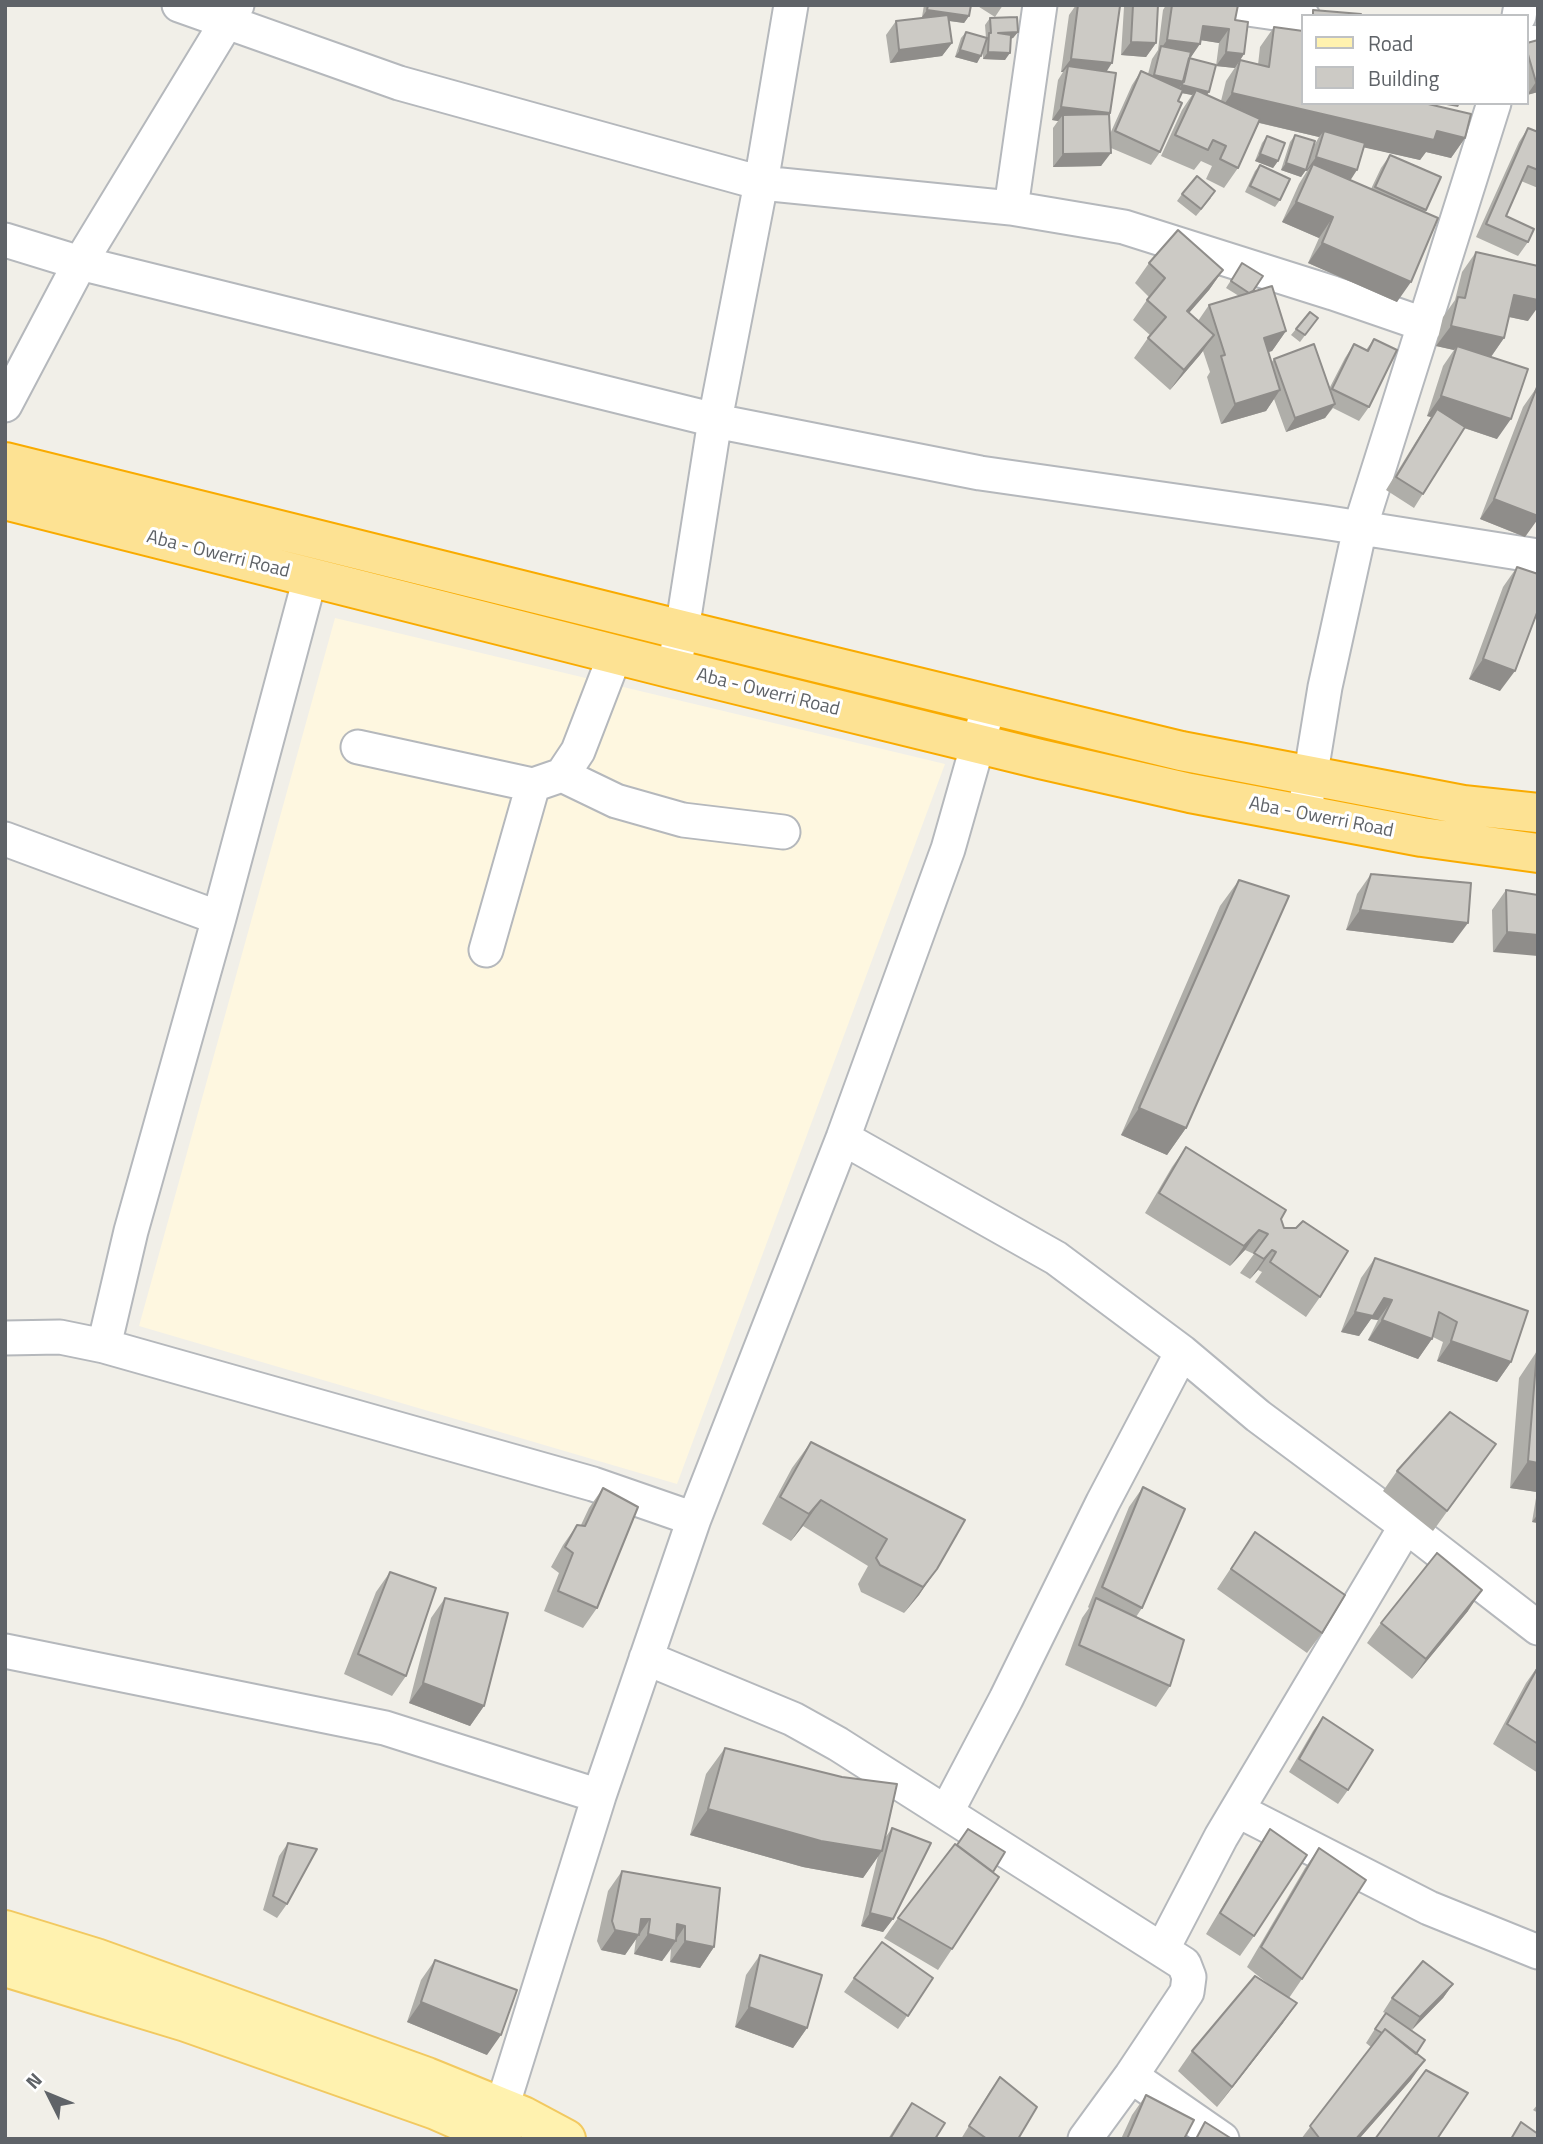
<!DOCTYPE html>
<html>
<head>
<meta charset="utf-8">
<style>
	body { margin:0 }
	#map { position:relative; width:1543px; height:2144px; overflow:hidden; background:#f1efe8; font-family:"Titillium Web",sans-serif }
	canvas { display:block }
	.frame { position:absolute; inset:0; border:7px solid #5f6368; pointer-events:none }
	.legend { position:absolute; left:1301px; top:14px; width:228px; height:91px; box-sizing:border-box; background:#fff; border:2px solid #bfc1c3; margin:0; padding:9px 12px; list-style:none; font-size:21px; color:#5f6368 }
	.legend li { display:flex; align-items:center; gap:14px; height:35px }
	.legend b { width:35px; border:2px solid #bfc1c3 }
	.north { position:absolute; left:14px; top:2060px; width:70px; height:70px; -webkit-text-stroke:5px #fff; paint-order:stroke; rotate:313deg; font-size:19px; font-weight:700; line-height:28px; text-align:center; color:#5f6368 }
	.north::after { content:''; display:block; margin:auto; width:24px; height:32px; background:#5f6368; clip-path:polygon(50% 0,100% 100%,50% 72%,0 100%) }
</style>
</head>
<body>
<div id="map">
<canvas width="1543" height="2144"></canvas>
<div class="frame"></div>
<ul class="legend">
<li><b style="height:9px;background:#fff2af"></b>Road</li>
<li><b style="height:19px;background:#cccac5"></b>Building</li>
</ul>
<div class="north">N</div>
</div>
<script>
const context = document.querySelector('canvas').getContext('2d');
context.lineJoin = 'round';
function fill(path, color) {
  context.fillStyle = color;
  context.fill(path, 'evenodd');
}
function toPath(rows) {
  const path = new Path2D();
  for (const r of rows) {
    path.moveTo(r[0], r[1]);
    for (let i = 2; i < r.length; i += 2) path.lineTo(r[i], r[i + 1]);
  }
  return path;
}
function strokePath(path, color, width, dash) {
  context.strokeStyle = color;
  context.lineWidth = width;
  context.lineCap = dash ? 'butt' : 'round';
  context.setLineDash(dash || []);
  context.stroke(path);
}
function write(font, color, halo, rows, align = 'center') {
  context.font = font + ' "Titillium Web",sans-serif';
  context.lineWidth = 6;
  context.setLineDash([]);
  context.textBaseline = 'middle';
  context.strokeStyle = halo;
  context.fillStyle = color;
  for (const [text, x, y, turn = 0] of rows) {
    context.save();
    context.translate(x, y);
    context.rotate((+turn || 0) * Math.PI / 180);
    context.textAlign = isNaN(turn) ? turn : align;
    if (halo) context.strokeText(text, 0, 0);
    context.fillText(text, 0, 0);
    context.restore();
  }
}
const commercial = toPath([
	[335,618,945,764,677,1484,139,1326]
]);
const minor = toPath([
	[179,5,399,83,761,183,1011,208,1124,227,1333,293,1426,325],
	[1220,5,1303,17],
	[1519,16,1521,5],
	[1527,42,1538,43],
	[1011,208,1040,5],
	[5,240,80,263,731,424,980,473,1323,522,1538,556],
	[5,405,80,263,237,5],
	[673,669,682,630,715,420,761,183,791,5],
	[358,747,533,785,562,775,578,751,615,655],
	[562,775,616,801,683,820,783,832],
	[1304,815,1325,687,1360,528,1494,103],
	[5,839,219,918],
	[486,950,533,785],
	[843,1138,1056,1258,1182,1352,1258,1416,1406,1526,1538,1628],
	[5,1338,60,1337,104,1346,593,1484,694,1519],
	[104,1346,131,1231,219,918,310,578],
	[5,1651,385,1728,599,1796],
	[646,1658,793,1719,838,1744,1184,1964,1189,1977,1187,1992,1131,2076,1085,2139],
	[1237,1810,1429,1908,1538,1952],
	[947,1811,1006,1699,1103,1502,1182,1352],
	[1162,1950,1221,1837,1406,1526],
	[1131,2076,1222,2139],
	[489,2130,502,2107,599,1796,694,1519,843,1138,948,849,989,705]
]);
const major = toPath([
	[5,1930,96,1958,427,2077,523,2116,566,2139],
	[5,1967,186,2022,436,2110,502,2139]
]);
const highway = toPath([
	[5,462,682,630,1181,751,1463,805,1538,813],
	[5,500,673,669,1040,759,1190,793,1422,837,1538,853]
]);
const wall = toPath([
	[924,5,971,5,969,16,964,23,949,21,952,43,942,56,890,63,886,35,896,21,927,17,922,17],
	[976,5,1003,5,995,17],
	[1076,5,1110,5,1107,72,1110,134,1132,85,1141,71,1148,74,1152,59,1158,50,1163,10,1166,5,1238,5,1235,20,1244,54,1235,68,1216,66,1219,43,1201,40,1191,57,1189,57,1189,59,1209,92,1207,95,1221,101,1226,81,1240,60,1258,65,1260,47,1274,27,1303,31,1303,27,1303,103,1465,138,1451,158,1426,152,1420,160,1364,147,1350,180,1371,189,1381,168,1390,155,1426,210,1397,302,1308,263,1319,238,1282,222,1299,184,1307,171,1306,171,1311,156,1306,170,1301,177,1281,170,1290,142,1295,135,1315,144,1319,137,1259,123,1238,168,1224,188,1206,179,1212,166,1201,161,1194,170,1161,156,1182,110,1192,95,1181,93,1160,152,1151,165,1111,148,1101,166,1053,167,1053,128,1058,121,1052,120,1058,80,1063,72,1061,72,1069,15],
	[1125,5,1158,5,1156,43,1146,57,1121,55,1124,7],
	[990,18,1018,32,1013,38,1011,39,1005,60,983,59,983,50,977,63,955,57,961,38,966,32,986,38,985,25],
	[1538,40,1538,92,1527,95,1527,43],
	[1528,128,1538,132,1538,188,1521,181,1506,216,1528,242,1518,256,1476,237,1519,142],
	[1267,136,1278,161,1273,168,1255,161,1262,143],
	[1260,165,1280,200,1275,207,1245,192,1255,171],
	[1182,194,1211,198,1196,216,1177,201],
	[1476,252,1528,321,1509,317,1504,338,1491,357,1497,439,1464,428,1414,508,1386,490,1431,417,1427,416,1443,366,1454,350,1436,346,1443,317,1455,300,1462,272],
	[1149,263,1223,270,1209,290,1189,313,1198,321,1209,305,1239,296,1226,288,1242,263,1253,291,1286,331,1272,351,1268,352,1271,363,1274,359,1329,389,1345,358,1354,344,1366,350,1374,339,1369,407,1359,421,1333,408,1325,418,1286,432,1274,399,1266,411,1221,424,1207,377,1210,372,1203,351,1170,390,1134,358,1150,335,1133,320,1149,297,1135,283],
	[1318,318,1300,342,1291,335,1296,329],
	[1537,387,1525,537,1480,519,1523,407],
	[1517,567,1500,691,1469,679,1503,587],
	[1371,874,1453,943,1346,930,1357,894],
	[1239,880,1186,1128,1167,1155,1121,1135,1220,906],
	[1506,890,1538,895,1493,952,1492,910],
	[1186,1147,1281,1219,1284,1228,1320,1297,1306,1317,1255,1282,1262,1272,1258,1270,1250,1279,1240,1273,1254,1254,1245,1250,1230,1266,1145,1213,1172,1167],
	[1375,1258,1511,1362,1497,1382,1437,1361,1443,1342,1433,1337,1418,1359,1368,1340,1378,1320,1371,1319,1359,1336,1341,1332,1361,1278],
	[1537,1351,1538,1523,1532,1522,1537,1492,1510,1488,1519,1378],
	[811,1442,965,1520,919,1595,904,1613,861,1592,858,1584,868,1566,803,1526,791,1541,762,1524,792,1468],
	[1496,1444,1433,1531,1383,1491,1397,1471],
	[1143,1487,1142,1608,1136,1617,1170,1686,1156,1707,1065,1665,1082,1618,1089,1608,1088,1607,1129,1507],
	[603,1488,597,1608,583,1628,544,1611,559,1573,551,1567,563,1545,577,1525,581,1525,589,1508],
	[1255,1532,1322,1633,1307,1653,1217,1589],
	[390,1572,406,1676,392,1696,344,1674,376,1592],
	[445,1598,484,1706,470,1726,409,1703,431,1618],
	[1468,1611,1412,1679,1367,1643,1381,1623],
	[1538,1666,1538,1773,1493,1744,1526,1683],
	[1323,1717,1348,1790,1338,1804,1289,1772,1313,1731],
	[725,1748,885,1838,892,1828,893,1919,883,1932,861,1926,878,1856,863,1878,803,1867,690,1835,706,1774],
	[1270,1829,1254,1936,1240,1956,1206,1934,1256,1850],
	[288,1843,287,1904,277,1918,263,1910,279,1856],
	[1319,1848,1302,1979,1289,1998,1283,2023,1217,2107,1178,2071,1192,2051,1272,1987,1247,1967,1305,1868],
	[622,1871,714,1947,700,1968,670,1962,671,1949,662,1961,634,1954,636,1939,625,1955,601,1950,597,1941,608,1891],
	[993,1872,952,1949,938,1970,884,1938,898,1918],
	[760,1955,807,2028,793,2048,735,2027,746,1975],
	[435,1960,487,2055,407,2022,421,1980],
	[854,1978,933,1978,898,2029,844,1992],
	[1453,1984,1443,1998,1411,2030,1416,2054,1411,2080,1359,2139,1301,2139,1371,2047,1366,2043,1385,2013,1383,2012,1392,1998],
	[1000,2077,1018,2139,961,2139,990,2091],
	[1146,2095,1184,2139,1121,2139,1132,2115],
	[912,2103,935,2139,888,2139,898,2123],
	[1538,2104,1538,2113,1533,2110]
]);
const shadedWall = toPath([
	[927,10,969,16,964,23,922,17],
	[1203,26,1229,29,1219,43,1193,39],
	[1018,32,1013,38,994,40,998,33],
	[1167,40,1200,44,1191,57,1159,53,1160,50],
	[1131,42,1156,43,1146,57,1121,55],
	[952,43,942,56,890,63,899,50],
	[960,50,981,56,977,63,955,57],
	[988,52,1010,53,1005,60,983,59],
	[1226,52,1244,54,1235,68,1216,66],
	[1071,59,1112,63,1103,77,1068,66,1063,72,1061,72],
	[1154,75,1184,82,1174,95,1145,89],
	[1538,81,1538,92,1527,95,1536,82],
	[1182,85,1209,92,1204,98,1196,90,1192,95,1177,92],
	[1232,93,1437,131,1465,138,1451,158,1426,152,1420,160,1322,138,1324,131,1319,137,1218,113],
	[1435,103,1460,103,1458,107],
	[1061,107,1110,113,1100,127,1063,115,1058,121,1052,120],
	[1111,153,1101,166,1053,167,1063,154],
	[1260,154,1278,161,1273,168,1255,161],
	[1316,157,1357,170,1348,184,1313,164,1307,171,1306,171],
	[1286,163,1306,170,1301,177,1281,170],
	[1296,202,1333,217,1319,238,1282,222],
	[1322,243,1411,282,1397,302,1308,263],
	[1223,270,1209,290,1173,331,1187,311],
	[1514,295,1538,300,1538,307,1528,321,1500,315],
	[1451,326,1504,338,1490,358,1457,346,1454,350,1436,346],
	[1286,331,1272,351,1249,358,1264,338],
	[1214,335,1200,355,1170,390,1184,370],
	[1280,390,1266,411,1221,424,1235,404],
	[1441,396,1511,419,1497,439,1432,417,1437,409,1431,417,1427,416],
	[1335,404,1325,418,1286,432,1295,418],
	[1494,499,1538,516,1538,519,1525,537,1480,519],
	[1483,659,1515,671,1500,691,1469,679],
	[1360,910,1468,923,1453,943,1346,930],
	[1507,932,1538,935,1538,956,1493,952],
	[1139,1108,1186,1128,1167,1155,1121,1135],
	[1259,1230,1245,1250,1230,1266,1244,1246],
	[1272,1250,1258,1270,1250,1279,1264,1259],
	[1384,1298,1392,1300,1378,1320,1371,1319,1359,1336,1341,1332,1355,1312],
	[1382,1320,1432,1339,1418,1359,1368,1340],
	[1451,1341,1511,1362,1497,1382,1437,1361],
	[1528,1461,1538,1463,1537,1492,1510,1488],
	[821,1500,803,1526,791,1541,809,1514],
	[1538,1514,1538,1523,1532,1522],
	[937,1569,919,1595,904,1613,923,1587],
	[1482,1590,1468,1611,1412,1679,1426,1659],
	[423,1683,484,1706,470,1726,409,1703],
	[708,1809,882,1851,863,1878,803,1867,690,1835],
	[870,1913,893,1919,883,1932,861,1926],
	[641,1919,650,1919,625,1955,601,1950,615,1930],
	[677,1924,685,1926,675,1941,676,1941,662,1961,634,1954,648,1934],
	[685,1941,714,1947,700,1968,670,1962],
	[1453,1984,1443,1998,1411,2031,1420,2017],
	[421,2002,501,2035,487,2055,407,2022],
	[1297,2003,1283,2023,1217,2107,1232,2087],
	[749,2007,807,2028,793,2048,735,2027],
	[1425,2060,1411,2080,1359,2139,1356,2139]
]);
const building = toPath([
	[928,5,971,5,969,16,927,10,928,5],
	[1078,5,1120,6,1112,63,1071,59,1078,5],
	[1133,5,1158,5,1156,43,1131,42,1133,5],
	[1172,5,1238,5,1235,20,1248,22,1244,54,1226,52,1229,29,1203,26,1200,44,1167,40,1172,5],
	[1313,10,1361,14,1361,16,1313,16,1313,10],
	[948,15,952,43,899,50,896,21,948,15],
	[1017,17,1018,32,998,33,1011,35,1010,53,988,52,989,33,991,33,990,18,1017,17],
	[1274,27,1303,31,1303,103,1424,103,1471,114,1465,138,1437,131,1434,140,1232,93,1240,60,1269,67,1274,27],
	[966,32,987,38,981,56,960,50,966,32],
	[1538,40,1538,81,1536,82,1527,51,1527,43,1538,40],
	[1161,46,1191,52,1184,82,1154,75,1161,46],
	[1189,58,1216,65,1209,92,1182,85,1189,58],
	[1068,66,1116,73,1110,113,1061,107,1068,66],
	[1141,71,1183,90,1178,101,1182,103,1160,152,1115,131,1141,71],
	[1196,90,1260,119,1238,168,1220,159,1226,146,1213,140,1208,150,1175,135,1196,90],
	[1109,114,1111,153,1063,154,1063,115,1109,114],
	[1528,128,1538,132,1538,170,1528,166,1506,216,1534,229,1528,242,1486,224,1528,128],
	[1324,131,1365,143,1357,170,1316,157,1324,131],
	[1295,135,1315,141,1306,170,1286,163,1295,135],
	[1267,136,1285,143,1278,161,1260,154,1267,136],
	[1390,155,1441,177,1426,210,1375,187,1390,155],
	[1313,164,1438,218,1411,282,1322,243,1333,217,1296,202,1313,164],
	[1260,165,1290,179,1280,200,1250,186,1260,165],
	[1197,176,1215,191,1201,209,1182,194,1197,176],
	[1178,230,1223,270,1187,311,1214,335,1184,370,1148,338,1166,317,1147,300,1165,278,1149,263,1178,230],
	[1476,252,1538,266,1538,300,1514,295,1504,338,1451,326,1458,297,1465,298,1476,252],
	[1242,263,1263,276,1253,291,1249,293,1231,281,1242,263],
	[1272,286,1286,331,1264,338,1280,390,1235,404,1221,356,1225,355,1209,305,1272,286],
	[1310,312,1318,318,1305,335,1296,329,1310,312],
	[1374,339,1397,350,1369,407,1332,389,1354,344,1368,351,1374,339],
	[1314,344,1335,404,1295,418,1274,359,1314,344],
	[1457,346,1528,369,1511,419,1441,396,1457,346],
	[1537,387,1538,387,1538,516,1494,499,1537,387],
	[1437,409,1465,427,1423,494,1396,477,1437,409],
	[1517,567,1538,574,1538,610,1515,671,1483,659,1517,567],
	[1371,874,1471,883,1468,923,1360,910,1371,874],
	[1239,880,1289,896,1186,1128,1139,1108,1239,880],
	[1506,890,1538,895,1538,935,1507,932,1506,890],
	[1186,1147,1286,1210,1281,1219,1284,1228,1296,1228,1303,1221,1348,1251,1320,1297,1270,1262,1276,1252,1272,1250,1264,1259,1254,1253,1268,1234,1259,1230,1244,1246,1159,1193,1186,1147],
	[1375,1258,1528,1311,1511,1362,1451,1341,1457,1322,1439,1312,1432,1339,1382,1320,1392,1300,1384,1298,1373,1316,1355,1312,1375,1258],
	[1537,1351,1538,1351,1538,1463,1528,1461,1537,1351],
	[1450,1412,1496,1444,1447,1511,1397,1471,1450,1412],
	[811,1442,965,1520,937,1569,923,1587,880,1565,876,1558,887,1539,821,1500,809,1514,780,1497,811,1442],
	[1143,1487,1185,1509,1142,1608,1102,1587,1143,1487],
	[603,1488,638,1507,597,1608,558,1591,573,1553,565,1547,577,1525,585,1526,603,1488],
	[1255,1532,1345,1595,1322,1633,1231,1569,1255,1532],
	[1437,1553,1482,1590,1426,1659,1381,1623,1437,1553],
	[390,1572,436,1588,406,1676,358,1654,390,1572],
	[445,1598,508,1613,484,1706,423,1683,445,1598],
	[1096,1598,1184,1640,1170,1686,1079,1645,1096,1598],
	[1538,1667,1538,1744,1507,1724,1538,1667],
	[1323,1717,1373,1750,1348,1790,1299,1759,1323,1717],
	[725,1748,842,1777,897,1784,882,1851,821,1841,708,1809,725,1748],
	[892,1828,931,1843,893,1919,870,1913,892,1828],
	[968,1829,1005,1852,993,1872,957,1845,968,1829],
	[1270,1829,1307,1855,1254,1936,1220,1913,1270,1829],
	[288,1843,317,1849,287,1904,273,1896,288,1843],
	[955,1844,999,1877,952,1949,898,1918,955,1844],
	[1319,1848,1366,1880,1302,1979,1261,1947,1319,1848],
	[622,1871,720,1888,714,1947,685,1941,685,1926,677,1924,676,1941,648,1934,650,1919,641,1919,639,1935,615,1930,612,1921,622,1871],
	[882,1942,933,1978,908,2016,854,1978,882,1942],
	[760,1955,822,1975,807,2028,749,2007,760,1955],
	[435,1960,517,1990,501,2035,421,2002,435,1960],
	[1423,1961,1453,1984,1420,2017,1392,1998,1423,1961],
	[1255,1976,1297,2003,1232,2087,1192,2051,1255,1976],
	[1386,2013,1425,2040,1416,2054,1385,2029,1382,2033,1375,2029,1386,2013],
	[1385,2029,1425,2060,1356,2139,1320,2139,1310,2126,1385,2029],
	[1426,2070,1468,2093,1437,2139,1375,2139,1426,2070],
	[1000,2077,1037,2107,1018,2139,987,2139,969,2126,1000,2077],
	[1146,2095,1194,2120,1184,2139,1127,2139,1146,2095],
	[912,2103,945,2123,935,2139,890,2139,912,2103],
	[1205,2122,1232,2139,1196,2139,1205,2122],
	[1521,2122,1538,2134,1538,2139,1511,2139,1521,2122]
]);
const streetNames = [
	["Aba - Owerri Road",218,555,14],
	["Aba - Owerri Road",768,693,14],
	["Aba - Owerri Road",1321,818,11]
];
fill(commercial, '#fef7e0');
strokePath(minor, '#b5b8bc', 37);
strokePath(major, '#f2c960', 42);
strokePath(highway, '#f9ab00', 42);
strokePath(minor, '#fff', 33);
strokePath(major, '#fff2af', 38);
strokePath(highway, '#fde293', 38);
fill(wall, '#afaea9');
fill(shadedWall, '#8f8d8a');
fill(building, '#cccac5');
strokePath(building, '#8f8d8a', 2);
write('19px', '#5f6368', '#fff', streetNames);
</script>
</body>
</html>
